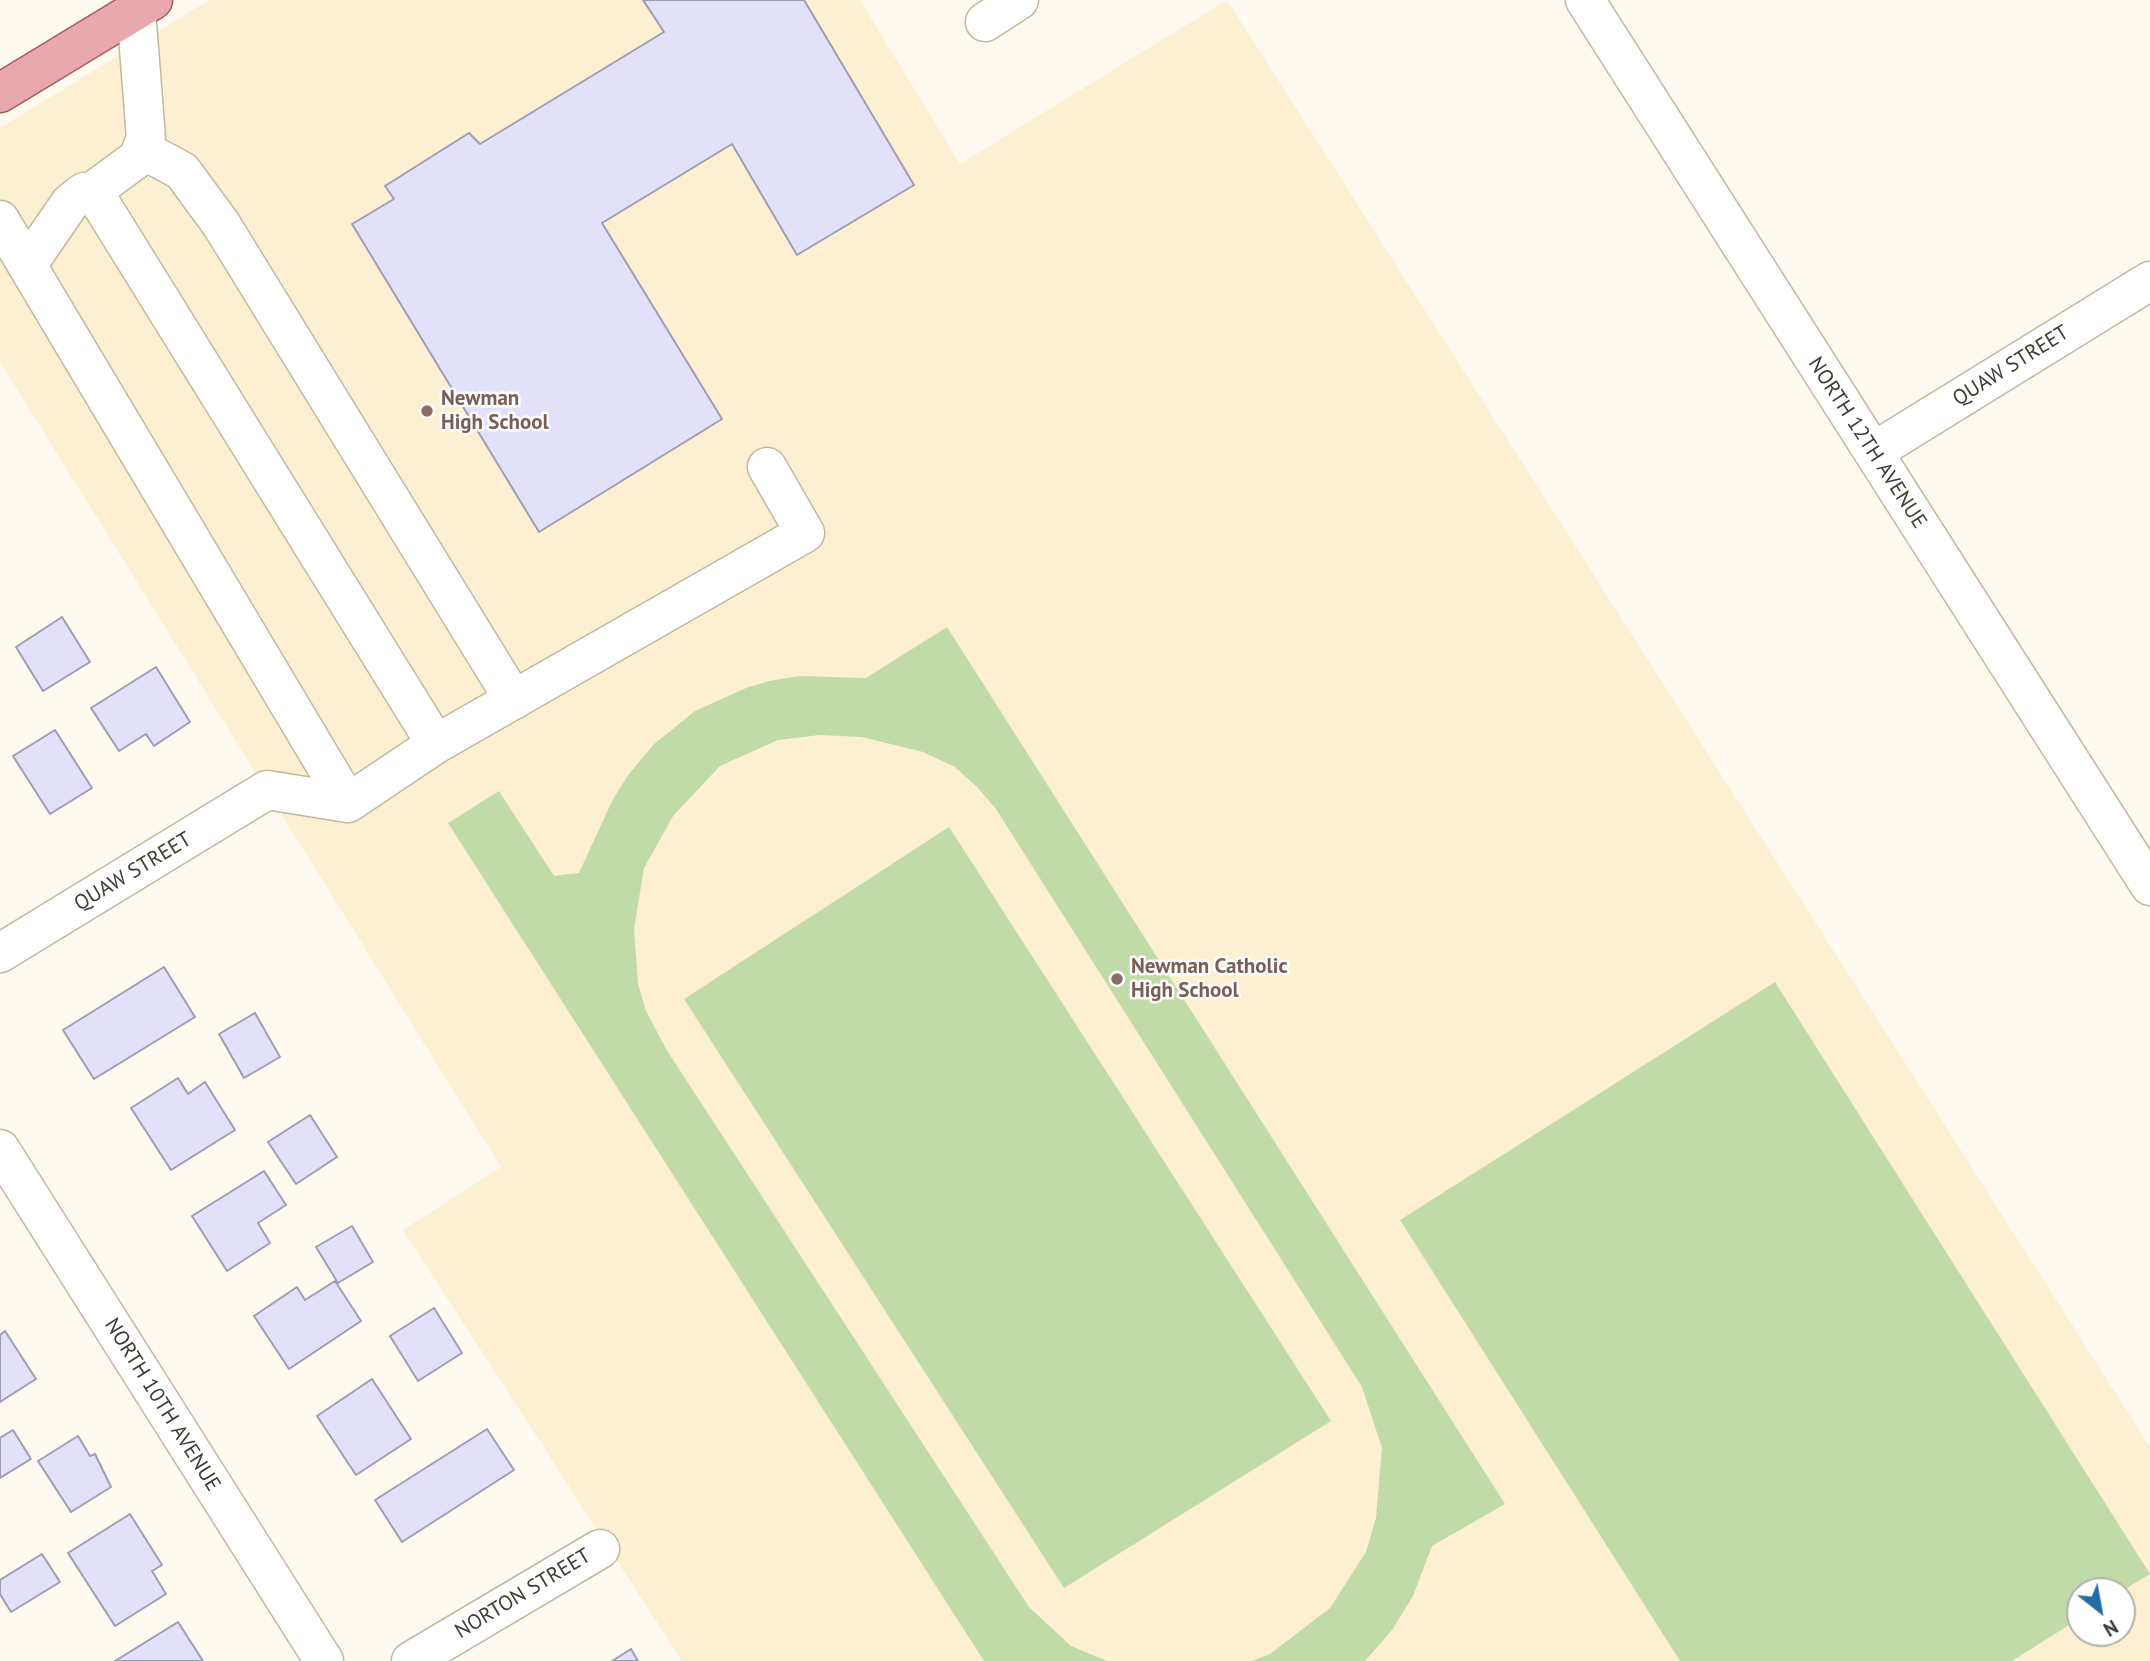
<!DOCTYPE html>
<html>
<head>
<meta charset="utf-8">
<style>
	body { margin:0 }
	#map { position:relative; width:2150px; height:1661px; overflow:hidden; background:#fefaf0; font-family:"PT Sans",sans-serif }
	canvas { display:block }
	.north { position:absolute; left:2066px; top:1577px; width:70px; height:70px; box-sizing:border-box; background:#fff; border:2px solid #b2b1ad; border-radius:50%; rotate:149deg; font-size:19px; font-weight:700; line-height:28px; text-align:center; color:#3f3b32 }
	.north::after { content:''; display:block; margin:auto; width:24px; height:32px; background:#256ca0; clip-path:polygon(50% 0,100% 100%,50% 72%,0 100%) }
</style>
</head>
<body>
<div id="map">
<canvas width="2150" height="1661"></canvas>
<div class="north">N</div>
</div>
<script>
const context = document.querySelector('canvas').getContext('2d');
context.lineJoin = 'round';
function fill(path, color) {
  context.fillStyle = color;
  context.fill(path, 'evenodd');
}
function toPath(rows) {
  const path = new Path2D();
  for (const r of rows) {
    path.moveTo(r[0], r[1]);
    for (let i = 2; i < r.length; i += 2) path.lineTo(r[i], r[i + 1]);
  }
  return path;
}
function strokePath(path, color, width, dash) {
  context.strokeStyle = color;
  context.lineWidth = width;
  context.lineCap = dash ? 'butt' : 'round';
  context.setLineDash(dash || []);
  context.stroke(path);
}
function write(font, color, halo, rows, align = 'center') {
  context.font = font + ' "PT Sans",sans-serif';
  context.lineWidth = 5;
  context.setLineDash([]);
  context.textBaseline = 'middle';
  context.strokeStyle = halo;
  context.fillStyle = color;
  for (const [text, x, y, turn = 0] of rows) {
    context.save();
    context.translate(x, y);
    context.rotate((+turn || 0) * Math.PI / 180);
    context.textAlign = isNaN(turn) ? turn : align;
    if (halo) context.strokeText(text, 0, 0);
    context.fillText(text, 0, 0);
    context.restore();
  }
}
const built = toPath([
	[209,0,860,0,960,164,1227,0,2150,1447,2150,1661,682,1661,403,1230,501,1167,0,362,0,128],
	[2080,1591,2122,1591,2122,1633,2080,1633]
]);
const green = toPath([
	[947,627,1505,1504,1432,1546,1413,1596,1392,1630,1365,1661,1252,1661,1270,1654,1330,1608,1366,1552,1376,1518,1382,1448,1362,1387,996,809,977,787,955,767,923,752,862,737,820,735,778,740,720,766,673,816,644,868,634,929,638,984,646,1011,666,1049,1029,1607,1071,1646,1107,1661,984,1661,448,823,499,791,554,876,579,873,613,799,629,774,653,745,695,711,746,688,769,681,799,676,866,678],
	[949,827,1331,1421,1064,1588,684,999],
	[1775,982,2150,1574,2122,1591,2080,1591,2080,1618,2012,1661,1680,1661,1400,1220]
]);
const building = toPath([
	[643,0,804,0,914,185,797,255,732,144,602,223,722,419,539,532,352,224,394,199,385,186,469,133,480,144,664,32,643,0],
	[62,617,90,662,43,691,16,647,62,617],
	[156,667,190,722,154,746,146,734,119,751,91,708,156,667],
	[55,730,92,788,50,814,13,756,55,730],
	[164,967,195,1017,94,1079,63,1030,164,967],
	[255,1013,280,1057,244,1078,219,1034,255,1013],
	[178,1078,188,1094,205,1082,235,1130,171,1170,131,1108,178,1078],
	[310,1115,337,1157,296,1184,268,1142,310,1115],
	[264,1171,286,1205,258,1223,270,1243,227,1271,192,1216,264,1171],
	[352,1226,373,1262,338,1283,316,1247,352,1226],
	[335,1281,361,1321,289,1369,254,1316,297,1287,305,1300,335,1281],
	[434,1308,462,1353,418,1381,390,1336,434,1308],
	[5,1331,36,1379,0,1402,0,1335,5,1331],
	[372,1379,411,1439,356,1475,317,1416,372,1379],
	[487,1429,514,1470,402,1542,375,1500,487,1429],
	[13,1430,31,1459,0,1478,0,1438,13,1430],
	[78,1436,90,1456,95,1454,111,1487,71,1512,38,1461,78,1436],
	[130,1514,162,1565,152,1571,166,1594,115,1626,68,1553,130,1514],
	[42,1554,60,1582,11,1612,0,1594,0,1580,42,1554],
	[178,1622,203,1661,115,1661,178,1622],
	[631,1649,638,1661,612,1661,631,1649]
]);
const minor = toPath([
	[1585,0,2150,886],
	[985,22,1019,0],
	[143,150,182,171,221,224,514,700],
	[93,191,138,158,146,138,136,10],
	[0,220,348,803],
	[28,264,70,203,84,192,93,191,436,744],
	[1873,452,2150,281],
	[0,953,267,790,348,803,436,744,805,533,767,467],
	[0,1149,324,1661],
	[411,1661,600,1549]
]);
const major = toPath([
	[0,93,153,0]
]);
const markers = [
	[427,411,7,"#8d6e63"],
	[1117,979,7,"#8d6e63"]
];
const streetNames = [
	["QUAW STREET",2011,366,-32],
	["NORTH 12TH AVENUE",1867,443,57],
	["QUAW STREET",133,872,-31],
	["NORTH 10TH AVENUE",162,1405,58],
	["NORTON STREET",523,1594,-31]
];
const educationNames = [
	["Newman",441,399],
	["High School",441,423],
	["Newman Catholic",1131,967],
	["High School",1131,991]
];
fill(built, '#fdefd1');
fill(green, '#c0dba8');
fill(building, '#e3e1f9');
strokePath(building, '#9f9db3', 2);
strokePath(minor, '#c2b8a2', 41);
strokePath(major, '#a45c5e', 41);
strokePath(minor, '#fff', 38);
strokePath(major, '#e9a8ad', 38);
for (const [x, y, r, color] of markers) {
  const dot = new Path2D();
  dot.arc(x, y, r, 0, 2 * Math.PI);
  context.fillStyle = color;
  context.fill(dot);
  strokePath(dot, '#fff', 2.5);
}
write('21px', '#3f3b32', '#fff', streetNames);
write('bold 21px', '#785e54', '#fff', educationNames, 'left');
</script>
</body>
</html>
